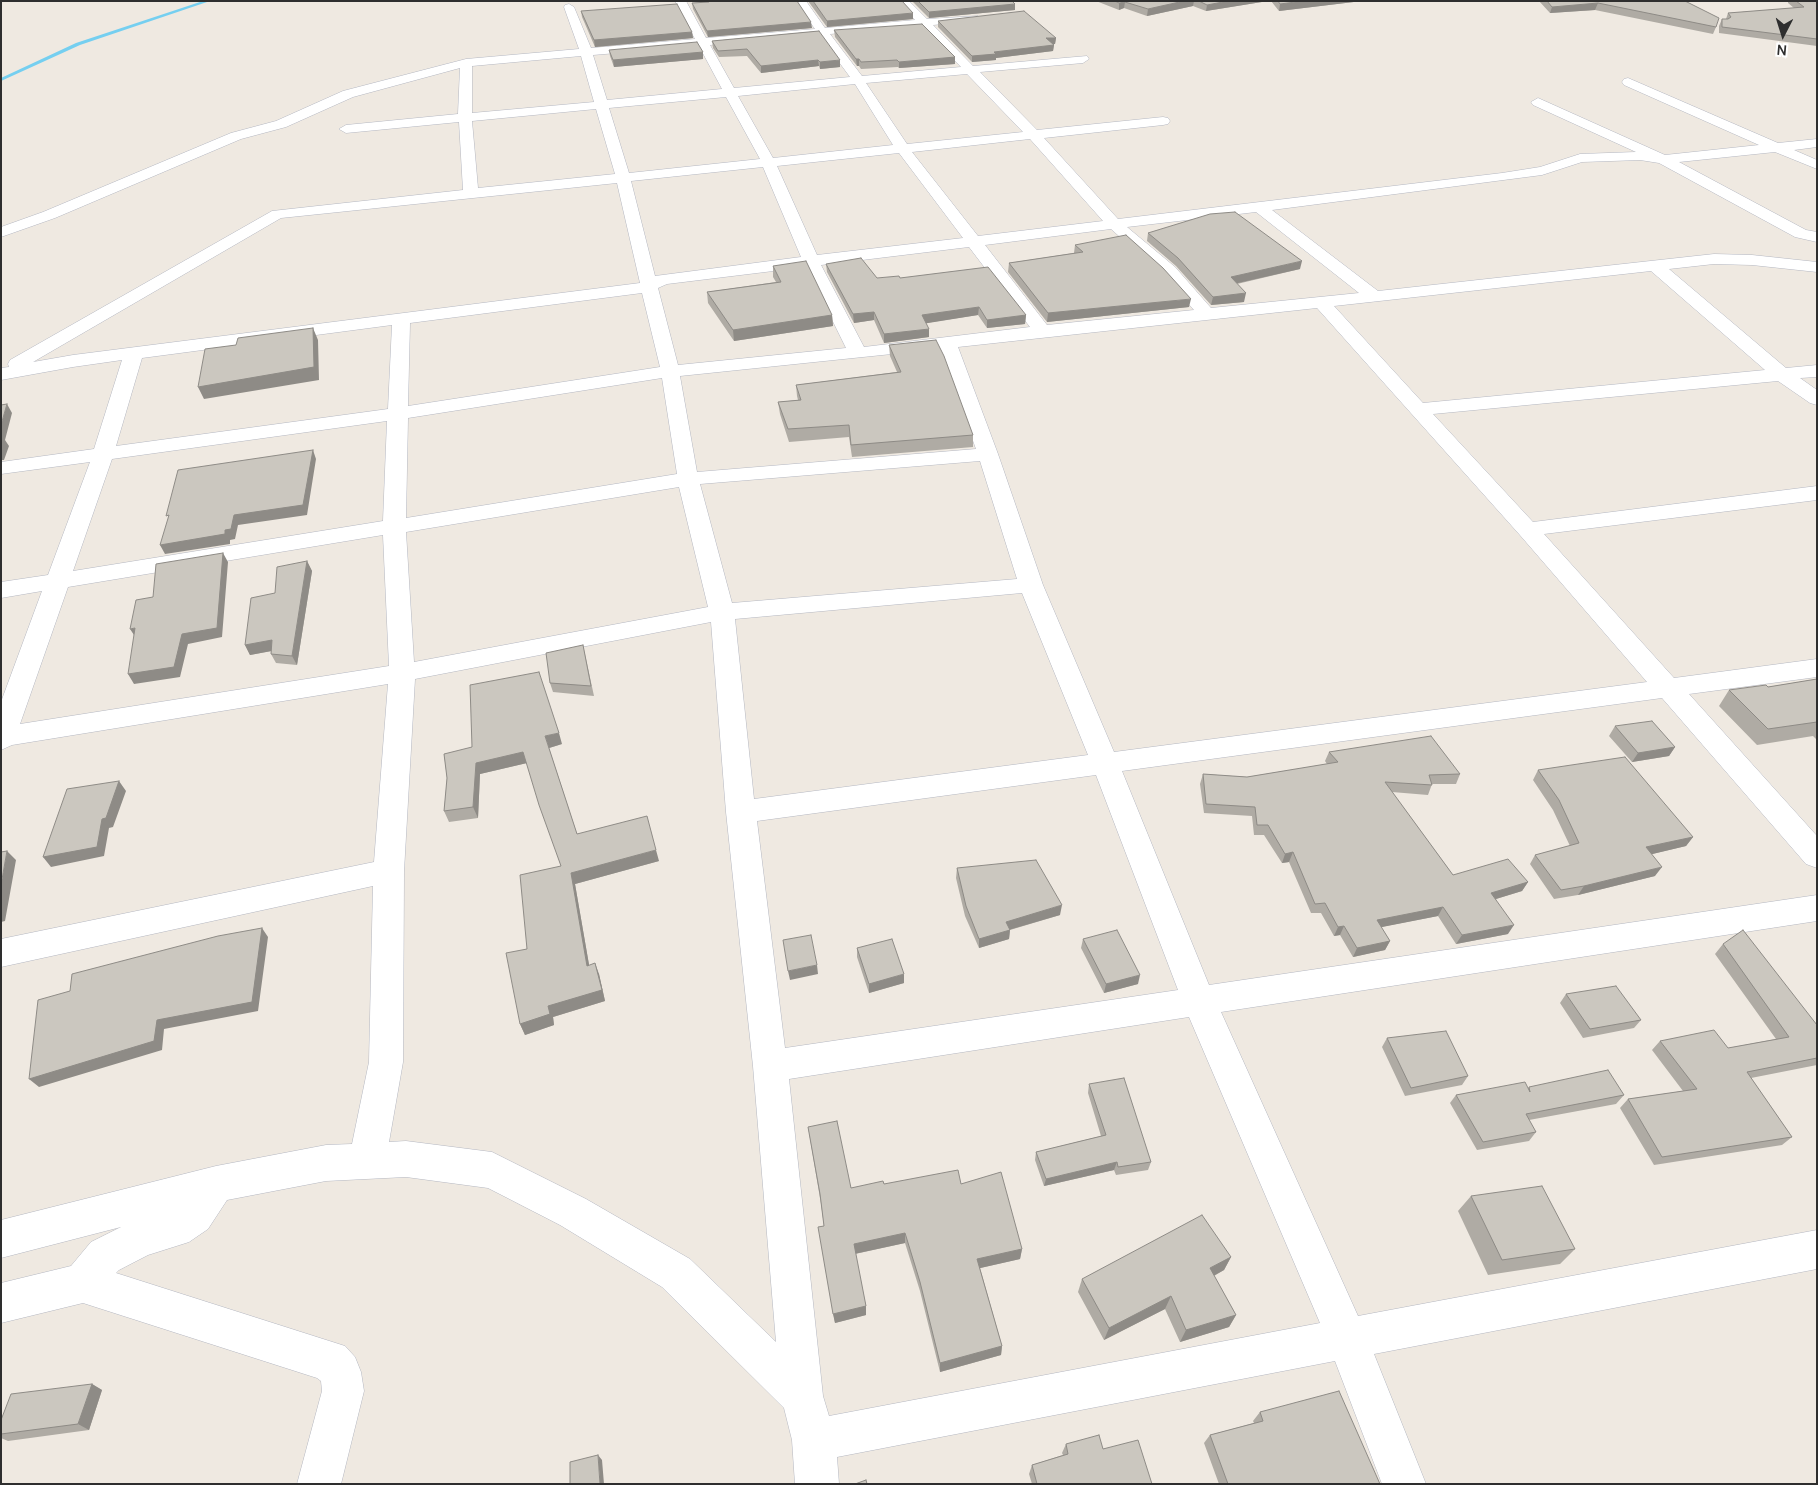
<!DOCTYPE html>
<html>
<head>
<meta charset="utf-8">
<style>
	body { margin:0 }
	#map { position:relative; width:1818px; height:1485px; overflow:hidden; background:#efe9e1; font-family:Manrope,sans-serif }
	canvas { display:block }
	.frame { position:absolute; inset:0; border:2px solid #2e2e2e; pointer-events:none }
	.north { position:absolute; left:1758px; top:10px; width:50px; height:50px; -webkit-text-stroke:4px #fff; paint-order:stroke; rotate:185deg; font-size:14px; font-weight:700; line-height:20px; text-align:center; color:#2e2e2e }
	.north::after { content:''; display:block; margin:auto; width:18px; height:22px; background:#2e2e2e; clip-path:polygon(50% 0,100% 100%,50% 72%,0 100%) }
</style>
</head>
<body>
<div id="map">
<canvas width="1818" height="1485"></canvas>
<div class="frame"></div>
<div class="north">N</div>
</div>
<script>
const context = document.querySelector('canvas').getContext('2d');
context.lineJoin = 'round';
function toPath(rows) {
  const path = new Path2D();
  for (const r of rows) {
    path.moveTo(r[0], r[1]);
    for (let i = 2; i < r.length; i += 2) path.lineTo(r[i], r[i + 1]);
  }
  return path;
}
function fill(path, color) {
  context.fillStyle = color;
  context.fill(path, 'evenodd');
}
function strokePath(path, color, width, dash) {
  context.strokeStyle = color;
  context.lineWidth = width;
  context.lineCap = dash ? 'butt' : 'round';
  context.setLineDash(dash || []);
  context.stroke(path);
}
const stream = toPath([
	[203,1,210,1,80,45,1,81,1,78,76,43,203,1]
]);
const minor = toPath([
	[675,1,686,1,706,38,815,29,795,1,806,1,825,28,915,20,898,1,909,1,927,19,978,16,980,18,974,21,933,25,973,66,1087,56,1089,59,1083,63,980,72,1037,130,1163,117,1168,118,1170,121,1168,124,1163,125,1044,138,1118,219,1502,173,1540,167,1580,154,1636,152,1533,105,1531,102,1538,98,1665,155,1759,145,1624,85,1622,82,1624,79,1628,78,1778,143,1817,139,1817,147,1794,150,1817,160,1817,169,1775,152,1679,162,1806,230,1817,232,1817,242,1795,237,1659,163,1640,160,1582,162,1542,175,1272,210,1378,291,1714,254,1752,255,1817,262,1817,272,1752,265,1714,264,1669,269,1786,368,1817,365,1817,377,1800,378,1817,390,1817,405,1810,403,1778,381,1433,414,1533,522,1817,486,1817,500,1544,534,1674,678,1817,659,1817,677,1689,694,1817,836,1817,868,1806,864,1662,698,1122,771,1209,985,1817,895,1817,921,1221,1012,1358,1316,1817,1230,1817,1269,1374,1354,1426,1484,1382,1484,1335,1361,837,1457,839,1484,795,1484,792,1440,784,1408,662,1287,560,1225,488,1188,406,1177,326,1181,227,1200,208,1229,189,1242,148,1255,119,1270,116,1273,345,1346,355,1357,361,1372,364,1391,341,1484,297,1484,322,1391,321,1381,317,1378,83,1303,1,1323,1,1283,71,1266,91,1242,121,1227,1,1258,1,1220,216,1166,326,1145,352,1144,369,1062,373,886,1,967,1,939,374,862,388,684,12,745,1,750,1,702,42,591,1,598,1,582,48,575,90,462,1,474,1,462,94,449,122,360,73,367,1,380,1,368,9,367,8,364,10,360,272,211,463,190,459,122,346,133,339,129,346,125,458,114,460,68,353,97,286,127,241,139,55,218,1,237,1,227,43,212,231,133,276,121,343,91,466,59,579,49,564,7,565,5,569,4,574,7,591,48,695,39,675,1],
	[921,26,961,67,862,76,830,34,921,26],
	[819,35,850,77,734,88,710,45,819,35],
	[699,46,722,89,607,100,593,55,699,46],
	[581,56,594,102,472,113,472,66,581,56],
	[967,74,1023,132,907,144,866,83,967,74],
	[855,84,893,145,773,158,738,96,855,84],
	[726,97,760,159,629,173,609,108,726,97],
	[596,109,615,174,478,188,472,121,596,109],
	[1030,139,1103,221,978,236,912,152,1030,139],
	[899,153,963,238,817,255,777,166,899,153],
	[763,167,801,257,655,276,631,181,763,167],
	[617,183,640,283,73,355,33,362,281,218,617,183],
	[1256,212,1359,293,1211,308,1175,267,1127,227,1256,212],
	[1111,229,1163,275,1194,310,1047,325,985,245,1111,229],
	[969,247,1030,327,864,347,821,265,969,247],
	[806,267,846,348,678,365,658,288,667,284,806,267],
	[1651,271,1765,370,1423,403,1334,306,1651,271],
	[642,293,660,367,408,406,410,323,642,293],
	[1317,308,1519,534,1647,682,1114,752,1043,585,998,454,958,347,1317,308],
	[392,325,388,409,116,446,142,358,392,325],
	[940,349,976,449,697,472,680,376,940,349],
	[662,378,677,474,406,518,408,418,662,378],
	[387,421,383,521,73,571,112,459,387,421],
	[980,461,1017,579,732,603,700,484,980,461],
	[679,487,708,607,414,662,406,532,679,487],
	[383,535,389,666,20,724,68,587,383,535],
	[1022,593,1088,755,754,799,735,619,1022,593],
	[711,622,726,812,753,1066,776,1342,690,1259,586,1199,492,1152,406,1141,389,1142,403,1062,404,871,415,679,711,622],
	[1096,775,1178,990,785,1048,757,821,1096,775],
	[1189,1017,1320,1323,829,1416,823,1396,789,1079,1189,1017]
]);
const wall = toPath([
	[708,1,797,1,812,28,708,37,693,9,692,3,708,2],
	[808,1,902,1,913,19,827,27],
	[912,1,1012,1,1015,10,929,18],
	[1096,1,1268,1,1206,11,1193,6,1147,16,1124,8,1119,10],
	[1271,1,1362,1,1279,11],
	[1539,1,1685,1,1716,27,1713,34,1595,10,1550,13],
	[1788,1,1817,1,1817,46,1719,33,1719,26,1722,19,1726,19,1728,13,1794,8,1788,3],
	[581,11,692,32,693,38,595,47,582,17],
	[938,21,1056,38,1055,44,1053,44,1054,45,1053,51,996,58,996,60,972,62,938,27],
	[834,30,955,57,955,64,899,68,898,67,861,69,859,66,857,66,835,37],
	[819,31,840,67,820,69,819,66,761,73,747,56,719,57,713,48,712,41],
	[609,50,703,52,703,59,614,67,610,56],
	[1148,233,1300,269,1237,284,1244,302,1211,305,1176,266,1147,241],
	[1075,245,1189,307,1047,322,1008,272,1009,263,1074,253],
	[826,264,877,278,900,278,1026,315,1025,324,987,328,978,315,926,323,929,337,884,343,874,320,854,323,827,272],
	[773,266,832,315,833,326,734,341,708,303,707,292,776,282,773,277],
	[889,345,973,435,973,447,852,457,849,437,789,442,780,414,778,402,798,400,797,396,796,385,897,372,890,356],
	[307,561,312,571,297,665,276,663,271,654,271,651,250,655,245,645,275,593],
	[583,645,594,696,553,692,550,683],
	[1817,679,1817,740,1813,736,1757,745,1719,706,1729,690,1768,687],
	[1615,726,1675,747,1669,756,1632,762,1609,736],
	[562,744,549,748,577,834,659,861,575,884,589,965,599,974,605,1001,553,1017,554,1025,525,1035,520,1024,527,949,561,866,527,763,480,774,478,818,449,822,444,811,447,778,444,754],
	[1329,752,1460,774,1456,784,1432,784,1428,795,1392,792,1453,875,1528,882,1522,891,1496,899,1508,934,1456,944,1438,916,1381,927,1390,941,1385,950,1353,957,1340,935,1334,936,1321,913,1311,913,1289,862,1282,863,1264,835,1254,835,1252,816,1204,813,1200,784,1203,774,1247,777,1327,764,1325,761],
	[1538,770,1693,837,1686,846,1652,854,1655,876,1578,895,1554,899,1530,864,1535,855,1570,846,1553,810,1533,780],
	[957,868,1060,915,1010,930,1009,939,979,948,965,916,956,878],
	[1083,939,1138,984,1104,993,1081,948],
	[1723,944,1817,1025,1817,1065,1751,1078,1792,1137,1782,1145,1654,1165,1620,1108,1628,1099,1683,1091,1652,1050,1660,1041,1728,1048,1776,1039,1715,954],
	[857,948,904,983,869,993,857,957],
	[1566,994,1641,1020,1634,1028,1583,1038,1560,1003],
	[1387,1038,1468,1076,1462,1085,1405,1096,1382,1047],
	[1089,1084,1151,1162,1148,1170,1116,1175,1114,1170,1044,1186,1035,1160,1036,1152,1101,1136,1088,1093],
	[1529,1087,1624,1095,1616,1104,1529,1120,1536,1132,1529,1141,1477,1150,1450,1103,1456,1095,1528,1088],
	[808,1127,851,1188,884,1184,961,1184,1022,1249,1020,1259,980,1268,1002,1346,1001,1355,940,1372,920,1291,905,1243,855,1254,866,1306,866,1315,835,1323,820,1237,824,1226,821,1204],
	[1471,1196,1575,1249,1560,1264,1488,1275,1458,1211],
	[1231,1257,1224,1270,1214,1276,1236,1315,1229,1327,1180,1342,1165,1309,1104,1340,1078,1292,1082,1279],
	[92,1384,102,1390,89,1430,8,1441,1,1438,1,1420],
	[1260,1412,1380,1484,1219,1484,1204,1443,1210,1435,1254,1423,1253,1421],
	[1066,1444,1103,1449,1152,1484,1032,1484,1029,1474,1032,1465,1063,1455,1062,1453]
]);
const shadedWall = toPath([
	[1184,1,1194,1,1193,6,1147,16,1148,9],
	[1228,1,1268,1,1206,11,1207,5],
	[1303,1,1362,1,1279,11,1280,4],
	[1125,2,1124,8,1119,10,1119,3],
	[1598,3,1595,10,1550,13,1552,7],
	[1015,4,1015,10,929,18,929,12],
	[913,13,913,19,827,27,827,21],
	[811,22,812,28,708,37,707,31],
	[692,32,693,38,595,47,594,40],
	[1046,38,1056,38,1055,44,1046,45],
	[1054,45,1053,51,996,58,996,60,972,62,972,56,994,52],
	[703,52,703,59,614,67,613,60],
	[955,57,955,64,899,68,899,62],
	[856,59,859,59,859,66,857,66],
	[818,60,819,66,761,73,761,66],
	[840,60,840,67,820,69,820,62],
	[1302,261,1300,269,1229,285,1231,277],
	[1246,293,1244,302,1211,305,1213,297],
	[1191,299,1189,307,1047,322,1048,313],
	[979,307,978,315,922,324,922,315],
	[874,312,874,320,854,323,853,314],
	[832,315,833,326,734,341,733,330],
	[1026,315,1025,324,987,328,987,320],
	[313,328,318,340,319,380,204,399,198,387],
	[929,329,929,337,884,343,884,334],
	[7,404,12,413,5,440,9,446,4,460,1,460,1,425],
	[313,450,316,459,307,515,238,525,235,539,230,540,230,544,165,554,160,545,225,530,234,515],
	[223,553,228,562,222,637,188,644,180,677,134,684,128,674,182,634],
	[307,561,312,571,297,665,292,656],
	[135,628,136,638,130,629],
	[272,640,277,650,250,655,245,645],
	[559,733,562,744,549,748,545,736],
	[1675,747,1669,756,1632,762,1638,753],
	[523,752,527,763,480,774,478,818,473,807,476,763],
	[119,781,126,791,113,827,109,828,104,856,51,867,43,857,102,819],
	[1693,837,1686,846,1640,857,1646,847],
	[656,850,659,861,575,884,591,976,587,966,571,873],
	[7,851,16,860,5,921,1,922,1,885],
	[1293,852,1289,862,1282,863,1285,854],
	[1662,867,1655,876,1578,895,1584,886],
	[1528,882,1522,891,1486,902,1491,893],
	[1062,905,1060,915,1005,931,1006,922],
	[1443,907,1438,916,1372,929,1377,920],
	[1514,925,1508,934,1456,944,1462,935],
	[1344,926,1340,935,1334,936,1338,927],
	[262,928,268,937,258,1011,164,1029,162,1050,39,1087,29,1079,157,1020],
	[1010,930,1009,939,979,948,979,939],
	[1390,941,1385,950,1353,957,1357,948],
	[595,963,599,974,605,1001,553,1017,554,1025,525,1035,520,1024,548,1006],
	[817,965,818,974,790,980,788,971],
	[904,974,904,983,869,993,869,984],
	[1140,975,1138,984,1104,993,1106,984],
	[1117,1162,1114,1170,1044,1186,1046,1179],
	[905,1233,905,1243,854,1254,854,1244],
	[1022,1249,1020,1259,976,1269,977,1259],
	[1231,1257,1224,1270,1204,1281,1210,1268],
	[1171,1296,1165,1309,1104,1340,1109,1328],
	[866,1306,866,1315,835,1323,833,1314],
	[1236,1315,1229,1327,1180,1342,1186,1330],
	[1002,1346,1001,1355,940,1372,940,1363],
	[92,1384,102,1390,89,1430,78,1424],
	[598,1455,602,1460,604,1484,600,1484]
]);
const building = toPath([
	[709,1,797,1,811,22,707,31,692,3,709,2,709,1],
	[813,1,902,1,913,13,827,21,813,1],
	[918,1,1012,1,1015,4,929,12,918,1],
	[1115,1,1184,1,1148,9,1125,2,1119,3,1115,1],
	[1199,1,1228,1,1207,5,1199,1],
	[1278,1,1303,1,1280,4,1278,1],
	[1547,1,1685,1,1719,18,1716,27,1598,3,1552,7,1547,1],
	[1796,1,1817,1,1817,39,1722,27,1722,19,1728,19,1731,17,1728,13,1804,7,1796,1],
	[677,4,692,32,594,40,581,11,677,4],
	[1024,11,1056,38,1046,38,1054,45,994,52,996,54,972,56,938,21,1024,11],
	[922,24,955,57,899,62,897,60,861,62,859,59,856,59,834,30,922,24],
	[819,31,840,60,820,62,818,60,761,66,747,49,718,51,712,41,819,31],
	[697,42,703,52,613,60,609,50,697,42],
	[1235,212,1302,261,1231,277,1246,293,1213,297,1178,258,1148,233,1210,214,1235,212],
	[1126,235,1163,268,1191,299,1048,313,1009,263,1083,252,1075,245,1126,235],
	[861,258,877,278,899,276,900,278,988,267,1026,315,987,320,979,307,922,315,929,329,884,334,874,312,853,314,826,264,861,258],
	[806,261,832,315,733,330,707,292,781,282,773,266,806,261],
	[313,328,314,367,198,387,205,349,236,345,238,338,313,328],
	[936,340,944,356,973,435,851,445,849,425,788,429,778,402,801,400,796,385,901,372,889,345,936,340],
	[7,404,1,425,1,405,7,404],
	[313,450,303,505,234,515,231,529,225,530,225,534,160,545,169,515,166,516,178,470,313,450],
	[223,553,217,628,182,634,174,667,128,674,135,628,130,629,136,600,153,597,156,564,223,553],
	[307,561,292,656,271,654,272,640,245,645,251,598,275,593,277,567,307,561],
	[583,645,591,686,550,683,546,653,583,645],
	[539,672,559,733,545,736,577,834,647,816,656,850,571,873,587,966,595,963,602,990,548,1006,550,1014,520,1024,506,953,527,949,520,875,561,866,539,805,523,752,476,763,473,807,444,811,447,778,444,754,472,747,470,685,539,672],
	[1817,679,1817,722,1768,729,1729,690,1766,685,1768,687,1817,679],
	[1652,721,1675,747,1638,753,1615,726,1652,721],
	[1431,736,1460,774,1429,775,1432,785,1385,782,1453,875,1508,859,1528,882,1491,893,1514,925,1462,935,1443,907,1377,920,1390,941,1357,948,1344,926,1338,927,1325,903,1315,904,1293,852,1285,854,1268,825,1257,825,1255,807,1206,804,1203,774,1247,777,1338,762,1329,752,1431,736],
	[1625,757,1693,837,1646,847,1662,867,1584,886,1561,890,1535,855,1579,843,1559,800,1538,770,1625,757],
	[119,781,106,818,102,819,97,847,43,857,67,789,119,781],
	[7,851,1,885,1,852,7,851],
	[1036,860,1062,905,1006,922,1010,930,979,939,966,906,957,868,1036,860],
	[262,928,252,1002,157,1020,154,1041,29,1079,38,1000,70,991,72,974,218,936,262,928],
	[1117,930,1140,975,1106,984,1083,939,1117,930],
	[1743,930,1817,1025,1817,1058,1747,1072,1792,1137,1662,1157,1628,1099,1697,1089,1660,1041,1714,1030,1728,1048,1789,1037,1723,944,1743,930],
	[811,935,817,965,788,971,783,940,811,935],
	[892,939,904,974,869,984,857,948,892,939],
	[1616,986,1641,1020,1590,1029,1566,994,1616,986],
	[1446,1031,1468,1076,1411,1088,1387,1038,1446,1031],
	[1608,1070,1624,1095,1526,1114,1536,1132,1483,1142,1456,1095,1525,1082,1530,1092,1529,1087,1608,1070],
	[1124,1078,1151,1162,1118,1167,1117,1162,1046,1179,1036,1152,1106,1135,1089,1084,1124,1078],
	[837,1121,851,1188,883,1181,884,1184,958,1170,961,1184,1001,1172,1022,1249,977,1259,1002,1346,940,1363,920,1282,905,1233,854,1244,866,1306,833,1314,818,1227,824,1226,820,1194,808,1127,837,1121],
	[1542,1186,1575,1249,1502,1260,1471,1196,1542,1186],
	[1202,1215,1231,1257,1210,1268,1236,1315,1186,1330,1171,1296,1109,1328,1082,1279,1202,1215],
	[92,1384,78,1424,1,1434,1,1420,11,1394,92,1384],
	[1339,1391,1380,1484,1228,1484,1210,1435,1263,1421,1260,1412,1339,1391],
	[1099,1435,1103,1449,1138,1440,1152,1484,1037,1484,1032,1465,1068,1454,1066,1444,1099,1435],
	[598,1455,600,1484,570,1484,570,1462,598,1455],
	[866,1480,867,1484,855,1484,866,1480]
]);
fill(stream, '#75cff0');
strokePath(minor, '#b4b7c1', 1);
fill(minor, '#fff');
fill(wall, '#afaba4');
fill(shadedWall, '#8e8b86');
fill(building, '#cbc7bf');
strokePath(building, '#8e8b86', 1);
</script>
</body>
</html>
